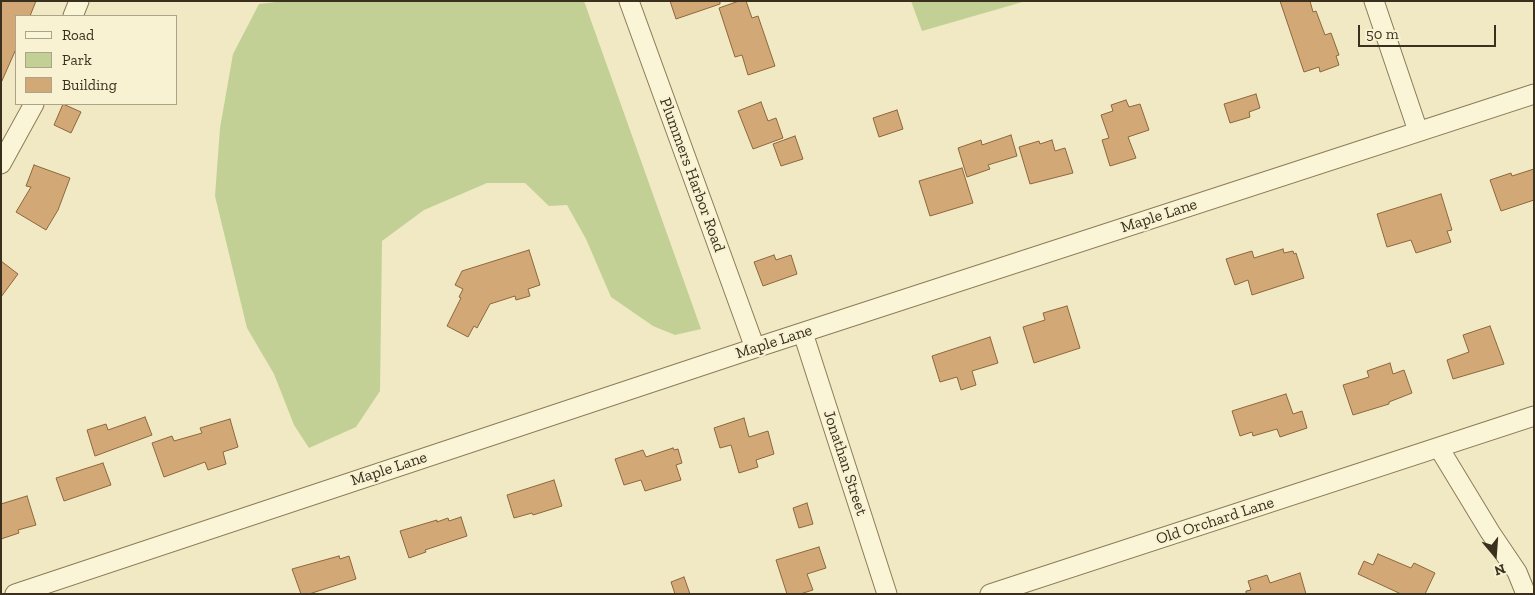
<!DOCTYPE html>
<html>
<head>
<meta charset="utf-8">
<style>
	body { margin:0 }
	#map { position:relative; width:1535px; height:595px; overflow:hidden; background:#f1e9c3; font-family:"Zilla Slab",serif }
	canvas { display:block }
	.frame { position:absolute; inset:0; border:2px solid #3b301d; pointer-events:none }
	.legend { position:absolute; left:15px; top:15px; width:162px; height:90px; box-sizing:border-box; background:#f8f2d3; border:1px solid #aca48a; margin:0; padding:6px 9px; list-style:none; font-size:15px; color:#3b301d }
	.legend li { display:flex; align-items:center; gap:10px; height:25px }
	.legend b { width:25px; border:1px solid #aca48a }
	.north { position:absolute; left:1470px; top:530px; width:50px; height:50px; -webkit-text-stroke:4px #f8f2d3; paint-order:stroke; rotate:162deg; font-size:14px; font-weight:700; line-height:20px; text-align:center; color:#3b301d }
	.north::after { content:''; display:block; margin:auto; width:18px; height:22px; background:#3b301d; clip-path:polygon(50% 0,100% 100%,50% 72%,0 100%) }
	.scale { position:absolute; left:1358px; top:25px; width:138px; height:22px; box-sizing:border-box; border:2px solid #3b301d; border-top:0; padding-left:6px; font-size:15px; line-height:18px; white-space:nowrap; color:#3b301d; -webkit-text-stroke:4px #f8f2d3; paint-order:stroke }
</style>
</head>
<body>
<div id="map">
<canvas width="1535" height="595"></canvas>
<div class="frame"></div>
<ul class="legend">
<li><b style="height:6px;background:#fbf5d7"></b>Road</li>
<li><b style="height:14px;background:#c2d096"></b>Park</li>
<li><b style="height:14px;background:#d1a876"></b>Building</li>
</ul>
<div class="north">N</div>
<div class="scale">50 m</div>
</div>
<script>
const context = document.querySelector('canvas').getContext('2d');
context.lineJoin = 'round';
function fill(path, color) {
  context.fillStyle = color;
  context.fill(path, 'evenodd');
}
function toPath(rows) {
  const path = new Path2D();
  for (const r of rows) {
    path.moveTo(r[0], r[1]);
    for (let i = 2; i < r.length; i += 2) path.lineTo(r[i], r[i + 1]);
  }
  return path;
}
function strokePath(path, color, width, dash) {
  context.strokeStyle = color;
  context.lineWidth = width;
  context.lineCap = dash ? 'butt' : 'round';
  context.setLineDash(dash || []);
  context.stroke(path);
}
function write(font, color, halo, rows, align = 'center') {
  context.font = font + ' "Zilla Slab",serif';
  context.lineWidth = 4.5;
  context.setLineDash([]);
  context.textBaseline = 'middle';
  context.strokeStyle = halo;
  context.fillStyle = color;
  for (const [text, x, y, turn = 0] of rows) {
    context.save();
    context.translate(x, y);
    context.rotate((+turn || 0) * Math.PI / 180);
    context.textAlign = isNaN(turn) ? turn : align;
    if (halo) context.strokeText(text, 0, 0);
    context.fillText(text, 0, 0);
    context.restore();
  }
}
const green = toPath([
	[284,1,584,1,701,329,675,335,653,326,611,297,586,239,567,205,549,206,525,183,487,183,424,210,382,241,380,391,356,427,309,448,294,425,274,374,247,328,215,196,220,128,233,54,259,4],
	[911,1,1026,1,922,31]
]);
const building = toPath([
	[1,1,36,1,30,16,16,16,16,49,1,83,1,1],
	[670,1,720,1,720,4,676,19,670,1],
	[739,1,746,1,752,18,758,16,775,66,748,75,742,55,735,57,719,8,739,1],
	[1280,1,1310,1,1313,12,1316,11,1325,35,1331,33,1339,55,1336,56,1339,65,1320,72,1319,67,1304,72,1280,1],
	[1256,94,1260,108,1249,112,1250,117,1230,123,1224,104,1256,94],
	[1126,100,1129,107,1140,104,1149,130,1128,137,1136,158,1110,166,1102,140,1109,138,1101,115,1113,111,1111,105,1126,100],
	[761,102,768,121,776,118,783,138,753,149,738,111,761,102],
	[63,104,81,112,71,133,54,125,63,104],
	[897,110,903,129,879,137,873,118,897,110],
	[1011,135,1017,156,988,165,990,169,967,177,958,148,981,140,982,145,1011,135],
	[795,136,803,159,781,166,773,144,795,136],
	[1052,140,1055,151,1065,148,1073,173,1030,184,1019,147,1039,141,1040,144,1052,140],
	[34,165,70,178,58,210,46,230,16,212,31,187,26,186,34,165],
	[962,168,973,203,930,216,919,181,962,168],
	[1534,169,1534,200,1501,211,1490,180,1511,173,1512,176,1534,169],
	[1441,194,1452,230,1447,231,1451,242,1416,253,1411,240,1387,247,1377,214,1441,194],
	[1283,249,1284,253,1293,251,1294,254,1296,253,1304,278,1252,295,1248,280,1235,285,1226,259,1252,251,1254,258,1283,249],
	[529,250,540,285,528,289,530,296,516,300,515,296,490,304,477,328,474,326,468,337,447,326,461,298,459,297,463,289,455,285,462,271,529,250],
	[774,255,776,260,791,255,797,274,763,286,754,262,774,255],
	[1,261,18,274,1,297,1,261],
	[1067,306,1080,348,1034,363,1023,327,1045,320,1043,313,1067,306],
	[1490,326,1504,364,1453,379,1447,360,1469,352,1463,335,1490,326],
	[990,337,998,363,972,371,976,385,961,390,957,377,940,382,932,356,990,337],
	[1390,363,1393,374,1404,370,1412,393,1389,402,1389,404,1353,415,1343,385,1369,377,1367,371,1390,363],
	[1286,394,1293,414,1302,411,1307,428,1280,437,1277,429,1253,436,1252,432,1240,436,1232,411,1286,394],
	[145,417,152,435,95,456,87,430,106,424,108,430,145,417],
	[744,418,749,437,768,431,774,454,756,460,758,467,739,473,731,445,720,448,714,428,744,418],
	[230,419,238,447,223,452,226,464,208,470,205,462,164,477,152,443,172,436,174,441,202,433,200,428,230,419],
	[673,448,674,450,678,449,682,463,676,465,681,480,645,491,641,480,624,485,615,459,643,450,646,457,673,448],
	[103,463,111,485,64,501,56,478,103,463],
	[554,480,562,506,533,515,532,513,514,518,507,495,554,480],
	[27,496,36,525,18,530,19,533,1,539,1,504,27,496],
	[807,503,813,524,799,528,793,508,807,503],
	[461,517,467,536,425,550,426,552,409,558,400,531,437,520,437,522,448,518,449,521,461,517],
	[819,547,826,568,807,574,813,590,800,594,787,594,776,560,819,547],
	[1378,554,1411,568,1414,563,1435,573,1425,594,1401,594,1358,574,1364,561,1373,565,1378,554],
	[339,556,340,559,349,556,356,579,309,594,301,594,292,569,339,556],
	[1300,573,1306,594,1246,594,1246,591,1251,590,1248,581,1267,575,1270,583,1300,573],
	[684,577,690,594,675,594,671,582,684,577]
]);
const street = toPath([
	[629,1,755,348],
	[1374,1,1418,131],
	[73,16,79,1],
	[1,164,34,104],
	[803,333,887,594],
	[1439,448,1490,532,1517,572,1526,594],
	[15,594,755,348,1534,94],
	[990,594,1534,416]
]);
const streetNames = [
	["Plummers Harbor Road",692,175,70],
	["Maple Lane",1159,216,-18],
	["Maple Lane",774,342,-18],
	["Jonathan Street",845,463,72],
	["Maple Lane",389,469,-18],
	["Old Orchard Lane",1215,521,-18]
];
fill(green, '#c2d096');
fill(building, '#d1a876');
strokePath(building, '#8d673d', 1);
strokePath(street, '#8c7b58', 21);
strokePath(street, '#fbf5d7', 19);
write('16px', '#3b301d', '#f8f2d3', streetNames);
</script>
</body>
</html>
